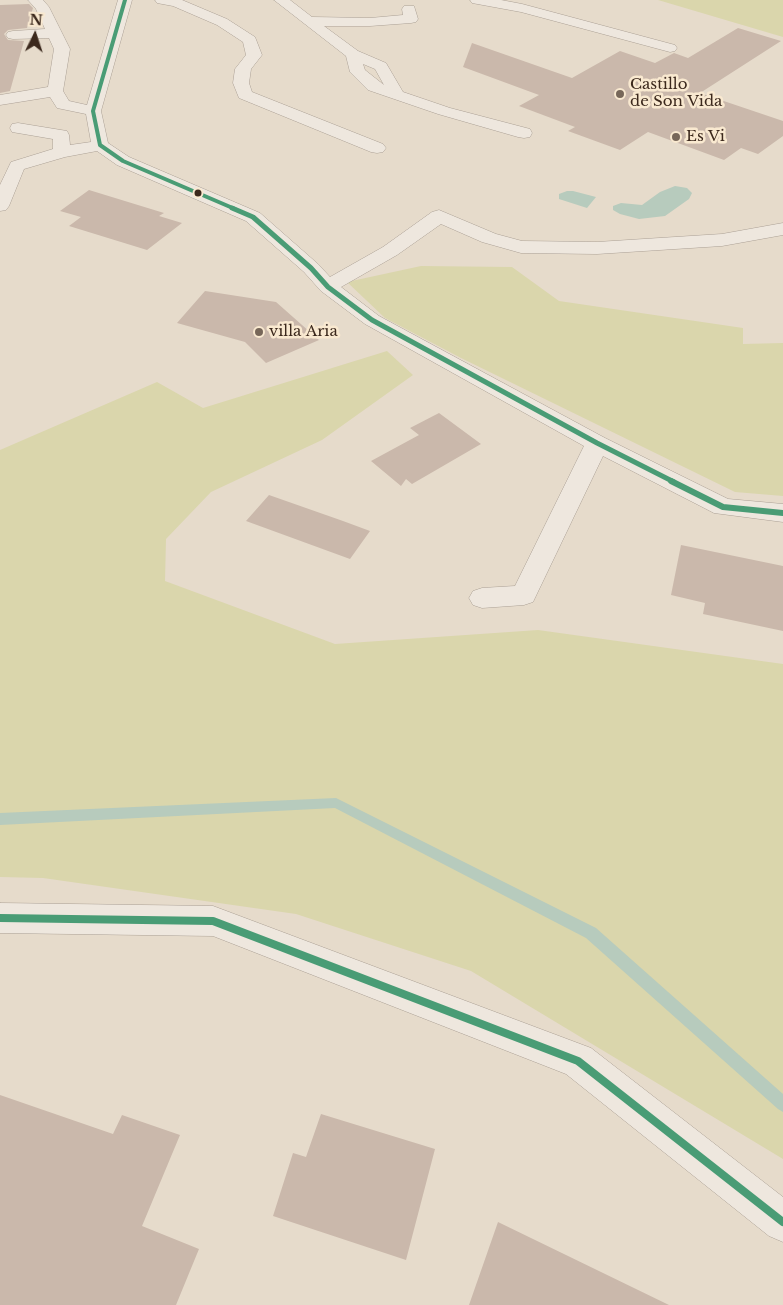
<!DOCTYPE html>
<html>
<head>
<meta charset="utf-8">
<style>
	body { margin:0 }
	#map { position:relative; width:783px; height:1305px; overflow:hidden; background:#e6dbcb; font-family:"Libre Baskerville",serif }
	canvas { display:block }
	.north { position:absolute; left:10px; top:10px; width:50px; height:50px; -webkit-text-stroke:4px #f9e9d0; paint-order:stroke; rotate:4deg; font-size:14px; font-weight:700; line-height:20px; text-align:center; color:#3b281c }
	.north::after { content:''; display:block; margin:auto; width:18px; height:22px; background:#3b281c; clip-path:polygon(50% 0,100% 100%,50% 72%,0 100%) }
</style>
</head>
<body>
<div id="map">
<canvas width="783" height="1305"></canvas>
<div class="north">N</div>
</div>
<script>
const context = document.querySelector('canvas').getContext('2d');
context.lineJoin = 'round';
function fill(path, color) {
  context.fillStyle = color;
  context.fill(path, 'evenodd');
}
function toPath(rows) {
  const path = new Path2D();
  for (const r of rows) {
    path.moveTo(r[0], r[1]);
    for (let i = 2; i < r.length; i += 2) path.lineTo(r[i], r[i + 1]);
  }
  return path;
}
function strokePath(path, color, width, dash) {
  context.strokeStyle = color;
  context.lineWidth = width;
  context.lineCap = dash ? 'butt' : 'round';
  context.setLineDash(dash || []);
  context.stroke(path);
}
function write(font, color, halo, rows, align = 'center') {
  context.font = font + ' "Libre Baskerville",serif';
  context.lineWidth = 5;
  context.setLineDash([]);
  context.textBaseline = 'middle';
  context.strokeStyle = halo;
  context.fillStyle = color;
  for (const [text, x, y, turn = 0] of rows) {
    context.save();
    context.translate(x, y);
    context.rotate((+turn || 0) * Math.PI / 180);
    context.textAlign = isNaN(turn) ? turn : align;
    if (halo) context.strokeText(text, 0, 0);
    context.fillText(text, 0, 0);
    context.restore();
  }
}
const green = toPath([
	[658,0,783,0,783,37],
	[421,266,512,267,559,301,743,328,743,344,783,343,783,496,735,492,461,358,385,318,347,282],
	[387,351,413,375,322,440,211,492,166,539,165,581,335,644,538,630,783,664,783,1159,471,971,296,914,43,878,0,877,0,450,157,382,203,408]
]);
const water = toPath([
	[675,186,687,188,692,193,689,199,665,216,639,219,620,214,613,210,613,206,621,203,642,205,660,192],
	[567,191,573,191,596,197,587,208,559,199,559,194]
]);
const stream = toPath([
	[336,798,596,928,783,1094,783,1112,778,1109,586,938,335,808,0,825,0,813,336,798]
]);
const building = toPath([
	[29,4,33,8,27,28,8,30,4,34,8,40,24,41,10,91,0,93,0,5],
	[738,28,781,41,700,93,783,121,783,136,758,154,741,148,724,160,648,132,620,150,568,131,575,127,519,106,539,95,463,67,472,43,572,78,620,51,655,63,674,53,688,58],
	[89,190,164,213,159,216,182,223,147,250,69,226,81,217,60,211],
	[205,291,276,302,319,340,266,363,245,342,177,323],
	[439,413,481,444,412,484,406,479,401,486,371,461,419,435,410,428],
	[269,495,343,521,370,531,350,559,246,521],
	[681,545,783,566,783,631,703,614,705,603,671,595],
	[0,1095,113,1134,122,1115,180,1135,142,1226,199,1249,176,1305,0,1305],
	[321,1114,435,1149,406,1260,273,1216,293,1153,306,1157],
	[498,1222,669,1305,469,1305]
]);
const minor = toPath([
	[28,0,43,0,49,7,70,49,63,91,69,101,87,105,118,0,132,0,101,111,108,143,129,157,260,213,318,264,330,277,383,247,432,212,439,210,496,234,522,241,597,242,722,234,783,223,783,235,722,246,597,254,521,253,482,242,441,224,397,255,341,287,379,316,605,438,728,499,783,504,783,522,714,513,603,456,533,602,524,605,482,608,473,605,469,598,473,591,482,588,515,586,584,446,365,324,321,291,304,272,246,221,117,165,97,151,65,157,24,169,9,206,6,210,0,211,0,185,11,162,53,149,53,139,12,132,10,128,12,124,18,123,67,131,69,135,70,145,91,142,86,114,57,108,50,97,0,105,0,95,48,87,54,49,49,38,13,39,8,38,6,35,8,32,13,31,45,29,36,9,28,0],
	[155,0,182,0,227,19,255,37,262,55,251,69,249,83,252,92,383,144,386,148,383,152,377,153,371,152,239,98,233,83,235,69,246,55,243,42,217,25,173,6,157,3,155,0],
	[274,0,290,0,312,17,370,18,403,15,402,9,404,6,414,6,418,19,416,22,411,23,370,26,324,26,358,51,386,63,403,92,450,108,530,129,532,133,530,137,524,138,518,137,438,114,368,90,350,72,346,56,274,0],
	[363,64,375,69,384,85,365,70,363,64],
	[470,0,501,0,522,4,675,45,677,48,675,51,670,52,521,12,472,3,470,0],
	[0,903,213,906,591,1048,783,1197,783,1242,769,1236,566,1074,213,936,0,933,0,903]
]);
const bus1Far3 = toPath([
	[125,0,93,111,100,145,123,161,235,209]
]);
const bus1Far2 = toPath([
	[232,208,253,217,311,268,328,287,372,320,597,443,674,482]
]);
const bus1Far1 = toPath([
	[671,481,723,507,783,513]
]);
const bus1 = toPath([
	[0,918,213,921,578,1061,783,1222]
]);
const markers = [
	[620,94,5,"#776759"],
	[676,137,5,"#776759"],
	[198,193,4.5,"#3b281c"],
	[259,332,5,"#776759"]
];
const farPoinames = [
	["Castillo",630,85],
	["de Son Vida",630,102],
	["Es Vi",686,137],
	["villa Aria",269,332]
];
fill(green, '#dad6ac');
fill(water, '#b7cbbd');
fill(stream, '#b7cbbd');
fill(building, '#cab8ab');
strokePath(minor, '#aba095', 1);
fill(minor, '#eee7de');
strokePath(bus1Far3, '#499c75', 4);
strokePath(bus1Far2, '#499c75', 5);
strokePath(bus1Far1, '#499c75', 6);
strokePath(bus1, '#499c75', 8);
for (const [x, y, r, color] of markers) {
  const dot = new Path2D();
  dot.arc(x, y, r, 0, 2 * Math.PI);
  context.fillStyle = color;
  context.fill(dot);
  strokePath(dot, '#f9e9d0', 2);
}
write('15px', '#3b281c', '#f9e9d0', farPoinames, 'left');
</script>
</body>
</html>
